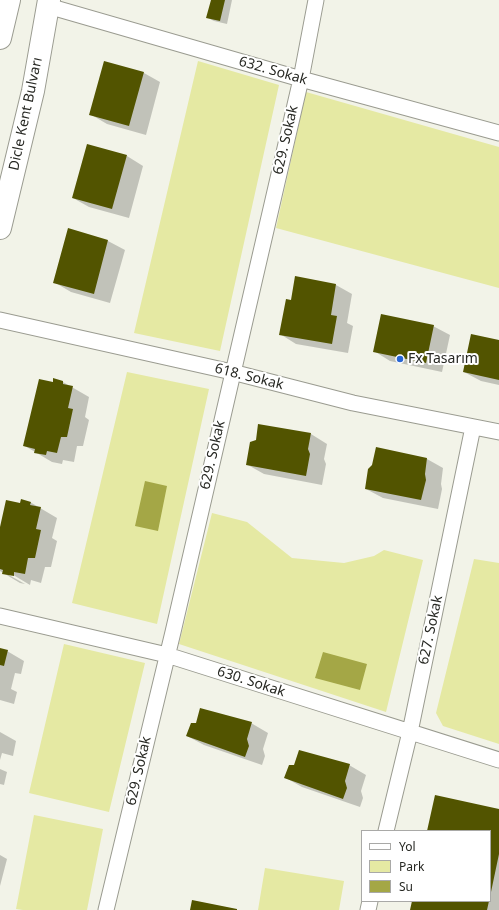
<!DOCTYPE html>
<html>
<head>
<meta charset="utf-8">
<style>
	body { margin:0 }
	#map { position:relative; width:499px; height:910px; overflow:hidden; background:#f2f3e8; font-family:"Noto Sans",sans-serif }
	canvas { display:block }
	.legend { position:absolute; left:361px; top:830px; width:130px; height:72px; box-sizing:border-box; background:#fff; border:1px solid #a9a9a7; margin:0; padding:5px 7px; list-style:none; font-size:12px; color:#272823 }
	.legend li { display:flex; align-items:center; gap:8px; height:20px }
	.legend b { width:20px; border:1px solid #a9a9a7 }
</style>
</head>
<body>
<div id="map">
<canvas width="499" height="910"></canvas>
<ul class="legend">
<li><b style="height:5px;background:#fff"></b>Yol</li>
<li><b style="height:11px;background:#e5e9a3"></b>Park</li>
<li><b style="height:11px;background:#a4a746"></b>Su</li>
</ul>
</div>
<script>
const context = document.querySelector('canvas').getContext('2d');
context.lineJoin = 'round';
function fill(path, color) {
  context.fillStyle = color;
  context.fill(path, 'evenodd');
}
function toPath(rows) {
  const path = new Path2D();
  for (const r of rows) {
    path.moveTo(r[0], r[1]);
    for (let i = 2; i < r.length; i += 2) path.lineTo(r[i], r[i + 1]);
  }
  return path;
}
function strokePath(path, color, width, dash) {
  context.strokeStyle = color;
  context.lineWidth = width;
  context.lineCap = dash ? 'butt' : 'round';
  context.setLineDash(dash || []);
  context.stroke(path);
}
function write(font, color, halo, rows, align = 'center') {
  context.font = font + ' "Noto Sans",sans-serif';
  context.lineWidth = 4;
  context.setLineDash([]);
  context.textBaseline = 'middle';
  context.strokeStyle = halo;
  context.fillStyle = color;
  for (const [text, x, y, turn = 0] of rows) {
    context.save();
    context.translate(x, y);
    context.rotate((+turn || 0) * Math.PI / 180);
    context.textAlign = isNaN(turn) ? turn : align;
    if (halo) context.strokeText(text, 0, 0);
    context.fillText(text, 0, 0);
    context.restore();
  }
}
const green = toPath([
	[198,61,279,85,220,351,134,333],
	[306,92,499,147,499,288,276,228],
	[127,372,209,389,157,624,72,603],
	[212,513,247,522,292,558,344,563,374,556,384,550,423,560,386,712,179,644],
	[474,559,499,563,499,744,443,726,436,713],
	[64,644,145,663,109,812,29,793],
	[34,815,103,829,87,910,23,910,16,909],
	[265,868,344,881,339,910,258,910]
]);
const water = toPath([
	[145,481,167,486,158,531,135,526],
	[323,652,367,664,360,690,315,678]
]);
const shadow = toPath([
	[212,0,232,0,227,24,214,21,208,18],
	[105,62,144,73,160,82,146,135,107,124,90,114],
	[127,156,143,166,129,218,89,207,73,198],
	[69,230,108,241,125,250,110,303,71,292,54,282],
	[296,277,336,285,352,294,347,323,353,326,348,353,296,344,280,334,292,301],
	[433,326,450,335,442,372,390,361,374,351],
	[499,341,499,385,481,381,464,372],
	[63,382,89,397,85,417,89,420,83,446,77,446,74,462,63,460,62,464,52,462,25,446,53,383],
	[311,434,327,444,324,459,326,464,322,485,264,474,248,465,256,440],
	[377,449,427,459,443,468,441,484,442,489,438,509,383,498,366,489],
	[30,502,57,518,52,538,57,541,51,567,45,567,41,583,31,580,30,585,10,573,9,575,25,584,20,583,0,571,0,532,21,504],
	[0,649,7,651,24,661,21,674,15,673,11,689,17,692,14,704,0,700],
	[251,723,268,733,263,749,265,756,262,765,204,745,187,736],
	[0,732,16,741,13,756,2,753,0,760],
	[349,765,366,775,361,791,363,798,360,807,302,787,286,778],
	[0,769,7,772,4,785,0,784],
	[499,810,499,910,411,910,413,901,490,901,490,831,428,831],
	[0,855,7,859,0,886]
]);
const building = toPath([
	[211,0,225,0,220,21,206,18],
	[104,61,144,72,129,126,89,115],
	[87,144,127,155,112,209,72,198],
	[68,228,108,240,94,294,53,283],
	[295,276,336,284,331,315,337,316,332,344,279,335,286,299,291,300],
	[381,314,434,325,426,363,373,352],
	[471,334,499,340,499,380,463,372],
	[53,378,63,381,63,384,73,386,68,408,73,409,67,437,61,437,57,453,47,451,46,455,34,453,35,449,23,446,39,379,53,382],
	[258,424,311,433,308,449,310,454,306,476,246,465,250,442,256,440],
	[376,447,427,458,425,474,426,480,421,500,365,489,368,469,372,465],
	[21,499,31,502,30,505,41,507,36,529,41,530,35,558,28,558,25,574,14,572,14,576,2,574,3,570,0,569,0,527,6,500,20,503],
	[0,648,8,650,4,666,0,665],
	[200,708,252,722,247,739,249,746,245,757,186,736,191,723,196,723],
	[299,750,350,764,345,781,347,788,343,799,284,778,289,765,294,765],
	[435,795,499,809,499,854,491,892,490,831,427,831],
	[192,900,237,909,237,910,190,910],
	[412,901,489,901,487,910,410,910]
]);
const minor = toPath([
	[48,6,301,79,499,133],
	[0,320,232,372,353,403,499,432],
	[0,616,167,655,499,760],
	[386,831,410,732,473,427],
	[106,910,173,632,301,79,316,0],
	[368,910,370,901]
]);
const primary = toPath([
	[0,38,9,0],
	[0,228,33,91,49,0]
]);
const markers = [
	[400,359,4,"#2866d3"]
];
const streetNames = [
	["632. Sokak",273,71,16],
	["Dicle Kent Bulvarı",26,114,-78],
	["629. Sokak",286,140,-77],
	["618. Sokak",249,377,14],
	["629. Sokak",213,455,-77],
	["627. Sokak",431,630,-78],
	["630. Sokak",251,682,18],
	["629. Sokak",139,771,-77]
];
const poiNames = [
	["Fx Tasarım",408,359]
];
fill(green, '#e5e9a3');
fill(water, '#a4a746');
fill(shadow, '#0003');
fill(building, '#525400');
strokePath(minor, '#9a9b90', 17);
strokePath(primary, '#9a9b90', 24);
strokePath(minor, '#fff', 15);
strokePath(primary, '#fff', 22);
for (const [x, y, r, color] of markers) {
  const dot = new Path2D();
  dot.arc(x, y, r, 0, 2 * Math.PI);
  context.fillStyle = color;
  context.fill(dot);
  strokePath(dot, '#fff', 1.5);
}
write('14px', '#272823', '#fff', streetNames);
write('14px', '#272823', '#fff', poiNames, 'left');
</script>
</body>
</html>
